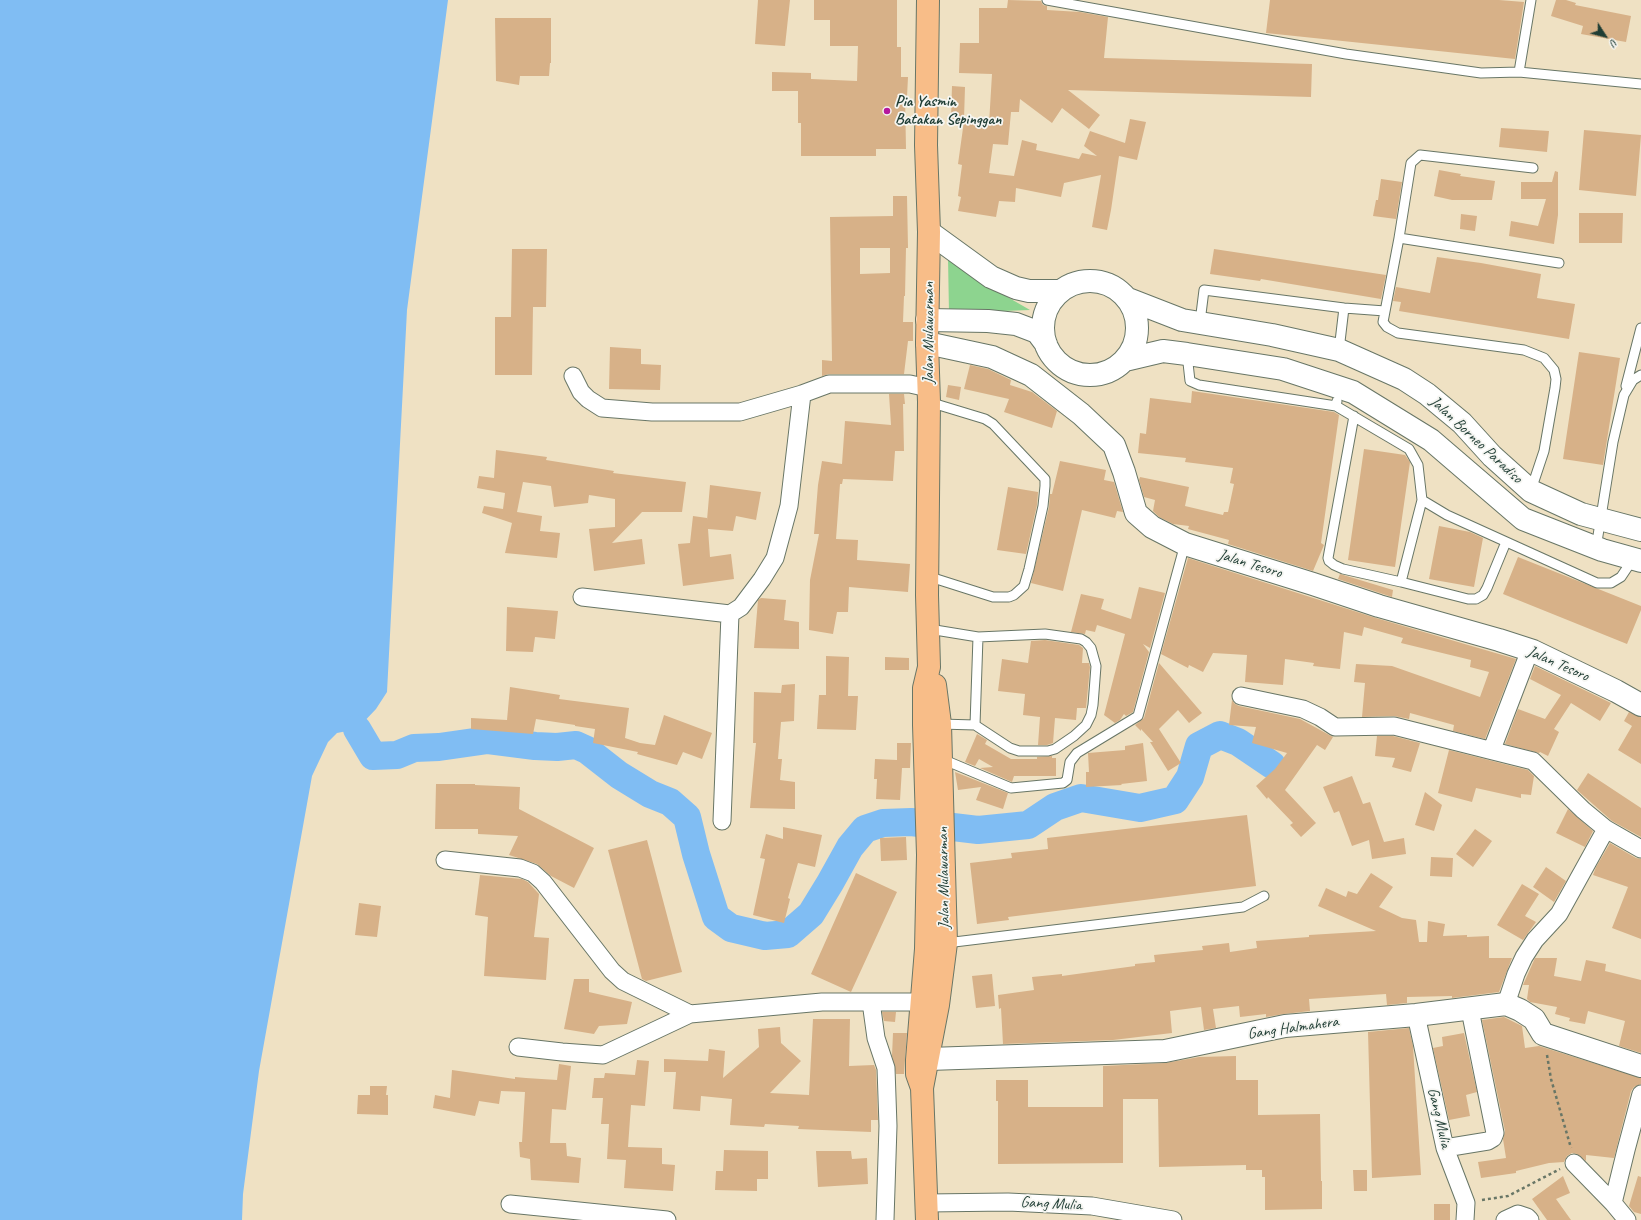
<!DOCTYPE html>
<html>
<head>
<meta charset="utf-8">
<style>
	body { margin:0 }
	#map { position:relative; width:1641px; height:1220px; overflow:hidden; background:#efe1c3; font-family:Caveat,sans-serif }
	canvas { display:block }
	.north { position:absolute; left:1585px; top:16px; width:40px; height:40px; -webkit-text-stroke:3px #f6f6f2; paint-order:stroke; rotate:126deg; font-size:11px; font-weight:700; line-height:16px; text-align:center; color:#1f3d34 }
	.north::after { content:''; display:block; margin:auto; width:14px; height:18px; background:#1f3d34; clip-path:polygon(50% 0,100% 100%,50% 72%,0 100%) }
</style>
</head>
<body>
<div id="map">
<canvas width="1641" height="1220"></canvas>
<div class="north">U</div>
</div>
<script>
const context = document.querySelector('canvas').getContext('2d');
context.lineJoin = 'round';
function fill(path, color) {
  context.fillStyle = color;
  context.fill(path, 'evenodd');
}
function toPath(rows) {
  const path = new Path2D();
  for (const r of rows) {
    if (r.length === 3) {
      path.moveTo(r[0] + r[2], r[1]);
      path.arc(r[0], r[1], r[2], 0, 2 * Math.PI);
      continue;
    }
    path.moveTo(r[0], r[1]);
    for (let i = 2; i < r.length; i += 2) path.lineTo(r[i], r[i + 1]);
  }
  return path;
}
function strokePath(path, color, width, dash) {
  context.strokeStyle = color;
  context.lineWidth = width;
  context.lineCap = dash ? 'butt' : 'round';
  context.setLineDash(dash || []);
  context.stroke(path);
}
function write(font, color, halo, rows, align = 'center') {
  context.font = font + ' Caveat,sans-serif';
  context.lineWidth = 3.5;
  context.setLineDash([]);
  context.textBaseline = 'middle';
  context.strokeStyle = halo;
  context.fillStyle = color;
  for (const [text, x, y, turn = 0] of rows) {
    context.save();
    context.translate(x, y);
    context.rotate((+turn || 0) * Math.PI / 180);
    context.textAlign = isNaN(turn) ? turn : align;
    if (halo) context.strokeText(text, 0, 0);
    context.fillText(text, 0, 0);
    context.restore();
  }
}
const green = toPath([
	[948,258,978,280,1030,310,949,313]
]);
const water = toPath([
	[0,0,448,0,407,310,387,692,376,709,357,729,337,733,328,742,312,776,259,1071,243,1194,242,1220,0,1220]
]);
const river = toPath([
	[357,729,373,756,397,755,414,748,439,747,488,740,535,746,557,747,576,745,587,750,619,775,650,794,670,802,687,817,696,854,716,917,731,928,765,936,788,934,811,914,830,883,850,847,865,829,883,823,911,822,978,830,1028,825,1055,807,1081,798,1140,808,1175,800,1190,777,1199,746,1220,735,1238,742,1272,765]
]);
const building = toPath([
	[758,0,790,0,785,46,755,44],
	[814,0,897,0,897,47,901,47,901,77,908,77,907,97,905,96,906,149,876,149,876,156,801,156,801,123,798,123,798,91,772,91,772,72,811,73,811,79,857,81,858,46,830,46,830,20,814,20],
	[1008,0,1041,1,1043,5,1047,6,1047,10,1080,12,1108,17,1104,58,1312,64,1311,97,1068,90,1100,115,1089,129,1062,108,1052,123,1020,99,1019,112,1011,112,1008,145,993,144,989,173,1014,176,1022,140,1037,144,1036,150,1079,159,1082,153,1097,156,1084,146,1090,131,1125,143,1130,119,1146,122,1137,160,1119,156,1111,210,1107,230,1092,227,1101,175,1064,183,1061,197,1016,188,1015,202,999,201,996,217,958,211,961,197,958,196,962,165,958,164,964,121,989,124,992,74,959,73,960,43,979,43,979,8,1007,8],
	[1270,0,1499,0,1524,2,1515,59,1266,33],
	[1556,0,1566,0,1576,3,1575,5,1631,16,1626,42,1581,34,1583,26,1551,16],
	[495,18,551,18,551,63,550,63,549,76,520,76,519,85,496,81],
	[952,86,965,87,964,119,951,119],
	[1501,128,1549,131,1547,152,1499,147],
	[1584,130,1641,135,1636,196,1579,190],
	[1439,170,1461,174,1460,176,1495,181,1492,200,1452,200,1434,196],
	[1555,171,1558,172,1558,215,1554,244,1509,236,1511,221,1538,226,1546,199,1521,199,1521,182,1552,182],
	[1381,179,1402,182,1396,219,1373,216,1376,200,1378,200],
	[893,196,907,196,908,248,906,248,905,296,904,296,903,322,913,322,913,341,908,341,904,374,829,374,822,376,822,360,832,361,830,217,893,216],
	[860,248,890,248,890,273,860,274],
	[1579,213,1623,213,1622,243,1579,243],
	[1461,214,1477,216,1475,231,1460,229],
	[512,249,547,249,546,307,533,307,532,375,495,375,495,317,511,317],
	[1214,249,1386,275,1381,299,1261,279,1260,281,1210,274],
	[1437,257,1481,263,1541,274,1537,298,1575,304,1569,339,1399,311,1401,302,1393,301,1396,287,1430,293],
	[610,347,641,349,641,364,661,365,660,390,609,389],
	[1579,352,1620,358,1603,465,1563,459],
	[970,365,988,369,1011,380,1010,385,1032,392,1057,411,1052,428,1004,412,1009,399,964,389],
	[948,385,961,387,959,400,946,397],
	[1192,391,1334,412,1339,415,1321,543,1324,545,1313,571,1228,544,1229,540,1188,529,1189,526,1173,524,1159,517,1153,511,1155,500,1144,497,1139,480,1140,477,1189,487,1185,506,1223,515,1224,512,1228,512,1234,484,1230,483,1233,468,1185,462,1186,458,1138,453,1140,433,1146,434,1150,398,1191,403],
	[889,394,904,394,905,404,903,404,904,451,895,451,893,481,843,479,842,484,840,484,836,539,858,540,857,560,910,564,908,592,849,587,848,612,837,612,833,634,809,630,810,580,819,534,814,534,818,485,822,461,842,464,845,421,891,425],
	[1364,449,1405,455,1410,462,1395,567,1348,560],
	[496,450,547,457,546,460,614,471,613,473,686,482,682,512,642,512,612,543,642,539,645,564,594,571,589,529,615,527,615,499,589,495,588,503,554,507,551,486,523,482,517,512,542,516,540,531,560,533,557,558,505,553,512,523,482,513,484,506,503,509,505,493,477,488,479,476,494,478],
	[1060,461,1106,470,1104,480,1114,482,1123,512,1117,511,1115,518,1082,510,1063,591,1031,583,1049,507,1050,494,1052,494],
	[710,485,761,492,756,520,736,516,733,531,708,529,710,557,731,554,734,579,683,586,678,544,690,543,693,516,707,518,707,520],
	[1008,487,1038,492,1037,505,1026,554,997,550],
	[1439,526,1470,532,1483,538,1474,587,1429,579],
	[1518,557,1641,606,1641,610,1627,644,1503,594],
	[1188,558,1376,618,1516,659,1485,739,1453,731,1454,725,1410,713,1409,719,1394,716,1362,717,1365,683,1354,682,1356,664,1392,666,1480,697,1489,672,1470,667,1471,660,1401,643,1403,638,1364,627,1362,636,1344,632,1340,669,1313,666,1314,663,1285,659,1283,685,1245,682,1247,655,1213,653,1203,672,1189,665,1188,668,1161,654],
	[1340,574,1393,590,1392,597,1338,579],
	[1139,587,1165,593,1150,648,1143,644,1149,652,1133,712,1126,716,1124,714,1120,720,1115,723,1104,715,1125,634,1097,625,1095,632,1086,630,1085,634,1071,632,1081,594,1104,599,1101,609,1131,619],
	[761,598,786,600,784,620,799,622,799,649,754,648,758,600],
	[507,607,558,611,555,639,535,637,533,652,506,651],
	[1045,640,1079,645,1083,648,1082,663,1089,663,1090,667,1086,708,1077,708,1076,720,1055,718,1053,743,1047,745,1038,745,1040,717,1023,715,1025,694,998,691,1002,659,1028,663,1031,641],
	[826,656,849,657,848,696,858,696,856,730,817,729,819,695,826,695],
	[885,657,909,658,909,670,885,670],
	[1159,663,1202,713,1189,723,1178,710,1159,729,1181,763,1168,771,1150,742,1153,742,1141,729,1141,731,1135,725,1144,718],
	[1535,666,1611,703,1600,721,1571,703,1554,729,1559,732,1548,756,1540,752,1539,753,1505,744,1518,709,1545,719,1561,695,1530,679],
	[795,684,794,721,781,722,778,759,782,759,780,780,795,782,795,809,750,808,756,743,753,743,754,692,781,693,782,685],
	[510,687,560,695,559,699,629,708,625,738,640,743,655,745,664,715,712,733,702,759,683,752,677,765,637,754,638,752,593,743,595,729,575,726,575,725,536,719,533,734,471,729,471,718,507,720],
	[1232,700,1235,704,1239,706,1300,719,1333,737,1325,750,1317,745,1285,790,1316,823,1301,837,1290,825,1293,823,1268,797,1267,799,1256,786,1275,769,1287,753,1252,743,1256,727,1229,725],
	[1629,712,1641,717,1641,764,1618,750,1632,726,1624,721],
	[977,734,987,740,985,744,1011,759,1037,759,1037,757,1052,756,1052,758,1056,758,1056,776,1014,776,1012,782,980,768,993,767,979,759,975,766,965,762],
	[1377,736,1393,736,1420,743,1411,772,1392,767,1395,758,1375,756],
	[897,743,911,743,910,768,902,768,900,800,876,799,877,779,874,779,875,759,897,760],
	[1143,743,1147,781,1121,784,1122,785,1086,787,1086,772,1089,772,1088,753,1125,750,1125,746],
	[1449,750,1528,770,1534,776,1531,795,1521,794,1521,798,1476,788,1472,802,1438,793],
	[955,772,1008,793,1003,809,976,800,981,787,958,790],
	[1588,773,1641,808,1641,837,1612,821,1577,790],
	[1352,776,1363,804,1370,802,1384,842,1404,838,1406,854,1372,859,1369,840,1352,846,1339,811,1334,813,1323,787],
	[436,784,475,784,475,785,520,787,519,809,594,848,574,888,551,876,537,864,509,855,518,836,478,834,478,829,435,829],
	[1425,792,1442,805,1434,831,1415,825],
	[1568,809,1593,831,1585,847,1556,833],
	[1247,815,1256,886,1008,917,1009,920,977,924,970,863,1012,858,1011,853,1048,849,1047,838],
	[783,827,822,835,815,867,798,863,788,898,790,899,784,923,753,915,765,859,760,858,766,834,783,839],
	[1475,829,1492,841,1473,867,1456,854],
	[906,837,907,860,881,861,880,838],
	[647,840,682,972,646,981,642,979,608,850],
	[1610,843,1636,858,1641,859,1641,939,1612,928,1628,887,1593,875,1596,867],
	[1431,857,1453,858,1452,877,1430,876],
	[1546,867,1566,881,1554,902,1533,887],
	[856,873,897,892,851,992,811,974],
	[1371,873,1393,887,1379,907,1402,918,1416,920,1419,942,1427,942,1428,921,1445,924,1443,936,1467,935,1467,937,1489,936,1489,958,1512,958,1499,992,1452,998,1452,996,1407,997,1407,1003,1387,1005,1386,994,1309,999,1310,1011,1284,1014,1266,1017,1266,1014,1240,1017,1239,1006,1213,1009,1216,1028,1204,1030,1201,1007,1170,1011,1172,1033,1113,1040,1003,1044,1001,1008,999,1009,998,995,1034,990,1032,977,1062,974,1062,976,1135,966,1135,964,1155,962,1154,955,1203,950,1202,946,1229,943,1230,952,1257,948,1256,941,1309,937,1309,935,1376,931,1318,906,1326,888,1346,897,1348,891,1357,894],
	[480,875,522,879,528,882,539,894,534,937,549,938,546,980,484,976,488,917,475,915],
	[1522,884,1539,894,1525,916,1536,922,1523,940,1497,925],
	[359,903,381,906,377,937,355,935],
	[1535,958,1557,958,1554,976,1581,981,1586,960,1606,964,1605,971,1641,980,1641,1053,1619,1046,1625,1021,1588,1011,1585,1024,1569,1021,1570,1018,1555,1014,1557,1007,1530,1002,1527,999,1529,985,1523,985],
	[992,974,995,1006,976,1008,972,976],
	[574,979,589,979,589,992,632,1002,627,1024,599,1026,594,1034,564,1029],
	[882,1012,896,1012,895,1022,884,1021],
	[1504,1017,1522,1026,1525,1048,1539,1046,1641,1078,1641,1084,1634,1087,1631,1091,1614,1158,1586,1155,1586,1161,1577,1154,1572,1153,1567,1156,1564,1162,1549,1163,1516,1171,1516,1173,1481,1178,1478,1162,1506,1158,1503,1139,1505,1131,1482,1020],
	[813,1019,850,1019,849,1066,874,1065,876,1070,878,1120,871,1120,871,1132,798,1129,799,1126,765,1124,764,1127,730,1125,732,1099,701,1096,700,1111,673,1109,676,1072,664,1072,664,1059,708,1061,709,1049,725,1051,723,1078,759,1047,758,1029,780,1027,781,1043,801,1061,770,1093,809,1095],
	[1409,1028,1413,1046,1421,1175,1372,1178,1368,1032],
	[893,1033,907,1033,904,1074,896,1074,892,1056],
	[1464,1033,1477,1092,1466,1095,1470,1116,1449,1120,1433,1048,1443,1046,1442,1037],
	[1236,1056,1236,1080,1258,1080,1258,1115,1320,1114,1321,1181,1322,1181,1322,1209,1265,1210,1265,1177,1262,1177,1262,1170,1246,1170,1246,1165,1159,1167,1158,1099,1123,1099,1123,1163,998,1164,998,1101,996,1101,996,1080,1028,1080,1028,1107,1103,1107,1103,1066,1165,1063,1199,1057],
	[637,1060,649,1061,645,1106,631,1105,628,1147,662,1148,662,1164,675,1165,673,1191,624,1188,626,1160,607,1159,609,1124,601,1124,603,1098,592,1098,594,1078,604,1078,605,1073,635,1075],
	[559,1064,571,1066,566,1110,552,1109,550,1143,566,1143,567,1156,581,1158,579,1183,531,1180,530,1159,520,1157,519,1142,522,1142,525,1092,501,1091,499,1104,479,1101,475,1116,433,1108,435,1095,450,1098,452,1070,515,1079,515,1077,526,1078,557,1080],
	[370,1086,387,1086,386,1095,388,1095,388,1115,357,1114,358,1095,370,1095],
	[724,1150,768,1151,768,1179,757,1179,757,1191,715,1190,716,1171,723,1171],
	[816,1151,851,1151,852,1159,867,1158,868,1184,818,1187],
	[1353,1170,1367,1170,1367,1191,1354,1191],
	[1563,1176,1570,1193,1556,1199,1571,1220,1547,1220,1532,1199],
	[1638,1176,1641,1177,1641,1214,1634,1212,1629,1206],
	[1434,1204,1450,1204,1450,1220,1434,1220]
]);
const path = toPath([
	[1547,1055,1551,1079,1571,1148],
	[1482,1200,1508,1196,1560,1169]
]);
const service = toPath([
	[1047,0,1346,54,1481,73,1519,72,1531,0],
	[1519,72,1641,84],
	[1533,168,1420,155,1411,163,1399,238,1559,263],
	[1399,238,1383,322,1387,327,1398,333,1524,350,1544,358,1554,370,1556,379,1555,388,1544,451,1531,490],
	[1200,322,1204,290,1344,308,1385,311],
	[1339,350,1344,308],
	[1187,354,1190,381,1199,385,1336,406,1337,401],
	[1626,386,1641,328],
	[1336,406,1409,449,1418,465,1422,500,1447,515,1597,583,1611,583,1621,577,1633,559],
	[1354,416,1328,558,1329,561,1334,565,1343,569,1401,582,1422,500],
	[1596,548,1613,442,1624,395,1633,380,1641,375],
	[927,576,993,597,1009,597,1014,595,1024,586,1029,569,1043,506,1045,486,1045,479,993,424,985,419,929,402],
	[1401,582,1468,599,1476,599,1483,595,1487,588,1506,542],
	[929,629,978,637,975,725,940,724],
	[975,725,1010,748,1019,751,1048,751,1055,749,1074,736,1086,725,1091,715,1093,705,1096,666,1091,648,1086,642,1081,639,1045,634,978,637],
	[942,759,1011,788,1063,783,1067,780,1070,762,1077,753,1138,716,1185,544],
	[946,943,1243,907,1264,896]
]);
const minor = toPath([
	[573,376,581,392,588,399,602,408,652,412,740,412,802,394,829,384,910,384,928,388],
	[582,597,730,614,741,607,762,579,775,558,789,506,802,394],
	[1530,650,1494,744,1493,751,1533,761,1583,810,1606,829,1641,849],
	[1241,696,1303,709,1320,717,1335,727,1394,726,1493,751],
	[722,821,730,614],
	[445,860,520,868,533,873,543,882,612,971,623,981,690,1014,822,1002,922,1002],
	[871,1002,876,1038,886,1068,888,1126,885,1220],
	[1506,1004,1516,974,1524,957,1535,940,1559,914,1606,829],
	[1416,1015,1445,1148,1466,1203,1465,1220],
	[518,1047,562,1052,603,1055,690,1014],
	[1445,1148,1488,1141,1493,1138,1495,1133,1470,1010],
	[1574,1163,1613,1203,1627,1220],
	[927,1203,1008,1202,1092,1206,1173,1220],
	[1613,1203,1626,1150,1641,1094],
	[510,1204,667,1220],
	[1505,1220,1518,1214,1527,1217,1530,1220]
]);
const tertiary = toPath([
	[929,232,991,277,1016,288,1029,291,1061,291],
	[1090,328,47],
	[1128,299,1182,320,1272,335,1339,350,1404,379,1427,394,1462,423,1492,456,1531,491,1581,514,1641,530],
	[927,320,988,321,1016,324,1037,332,1046,344],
	[927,343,992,357,1031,375,1081,414,1114,445,1124,472,1136,513,1152,527,1185,544,1313,584,1379,606,1499,640,1533,651,1616,691,1641,705],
	[1125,360,1163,351,1187,354,1283,369,1353,392,1431,440,1523,519,1602,550,1641,561],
	[929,1059,1165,1051,1285,1026,1416,1015,1506,1004,1520,1010,1534,1019,1543,1034,1641,1066]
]);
const trunk = toPath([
	[922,1088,917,1074,917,1060,926,949,928,855,924,725,924,688,929,667,927,595,929,402,927,343,929,232,926,145,928,0],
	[927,1220,922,1088,938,1005,946,943,940,724,935,685]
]);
const markers = [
	[887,111,4,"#b5179e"]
];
const poiNames = [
	["Pia Yasmin",895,102],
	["Batakan Sepinggan",895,120]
];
const streetNames = [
	["Jalan Mulawarman",929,333,-90],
	["Jalan Borneo Paradiso",1476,440,43],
	["Jalan Tesoro",1250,564,17],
	["Jalan Tesoro",1558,664,24],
	["Jalan Mulawarman",944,878,-91],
	["Gang Halmahera",1293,1028,-8],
	["Gang Mulia",1439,1118,77],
	["Gang Mulia",1051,1204,3]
];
fill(green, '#8dd48f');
fill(water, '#80bdf3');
strokePath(river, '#80bdf3', 28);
fill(building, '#d7b188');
strokePath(service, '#687666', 11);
strokePath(minor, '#687666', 19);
strokePath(tertiary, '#687666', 24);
strokePath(trunk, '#687666', 24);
strokePath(path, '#687666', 2.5, [3, 3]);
strokePath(service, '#fff', 9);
strokePath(minor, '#fff', 17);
strokePath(tertiary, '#fff', 22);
strokePath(trunk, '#f8bd88', 22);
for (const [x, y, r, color] of markers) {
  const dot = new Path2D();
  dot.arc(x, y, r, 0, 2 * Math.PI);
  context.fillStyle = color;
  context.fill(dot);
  strokePath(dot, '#f6f6f2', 1.5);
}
write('bold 16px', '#1f3d34', '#f6f6f2', poiNames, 'left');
write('16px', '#1f3d34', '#f6f6f2', streetNames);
</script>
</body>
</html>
